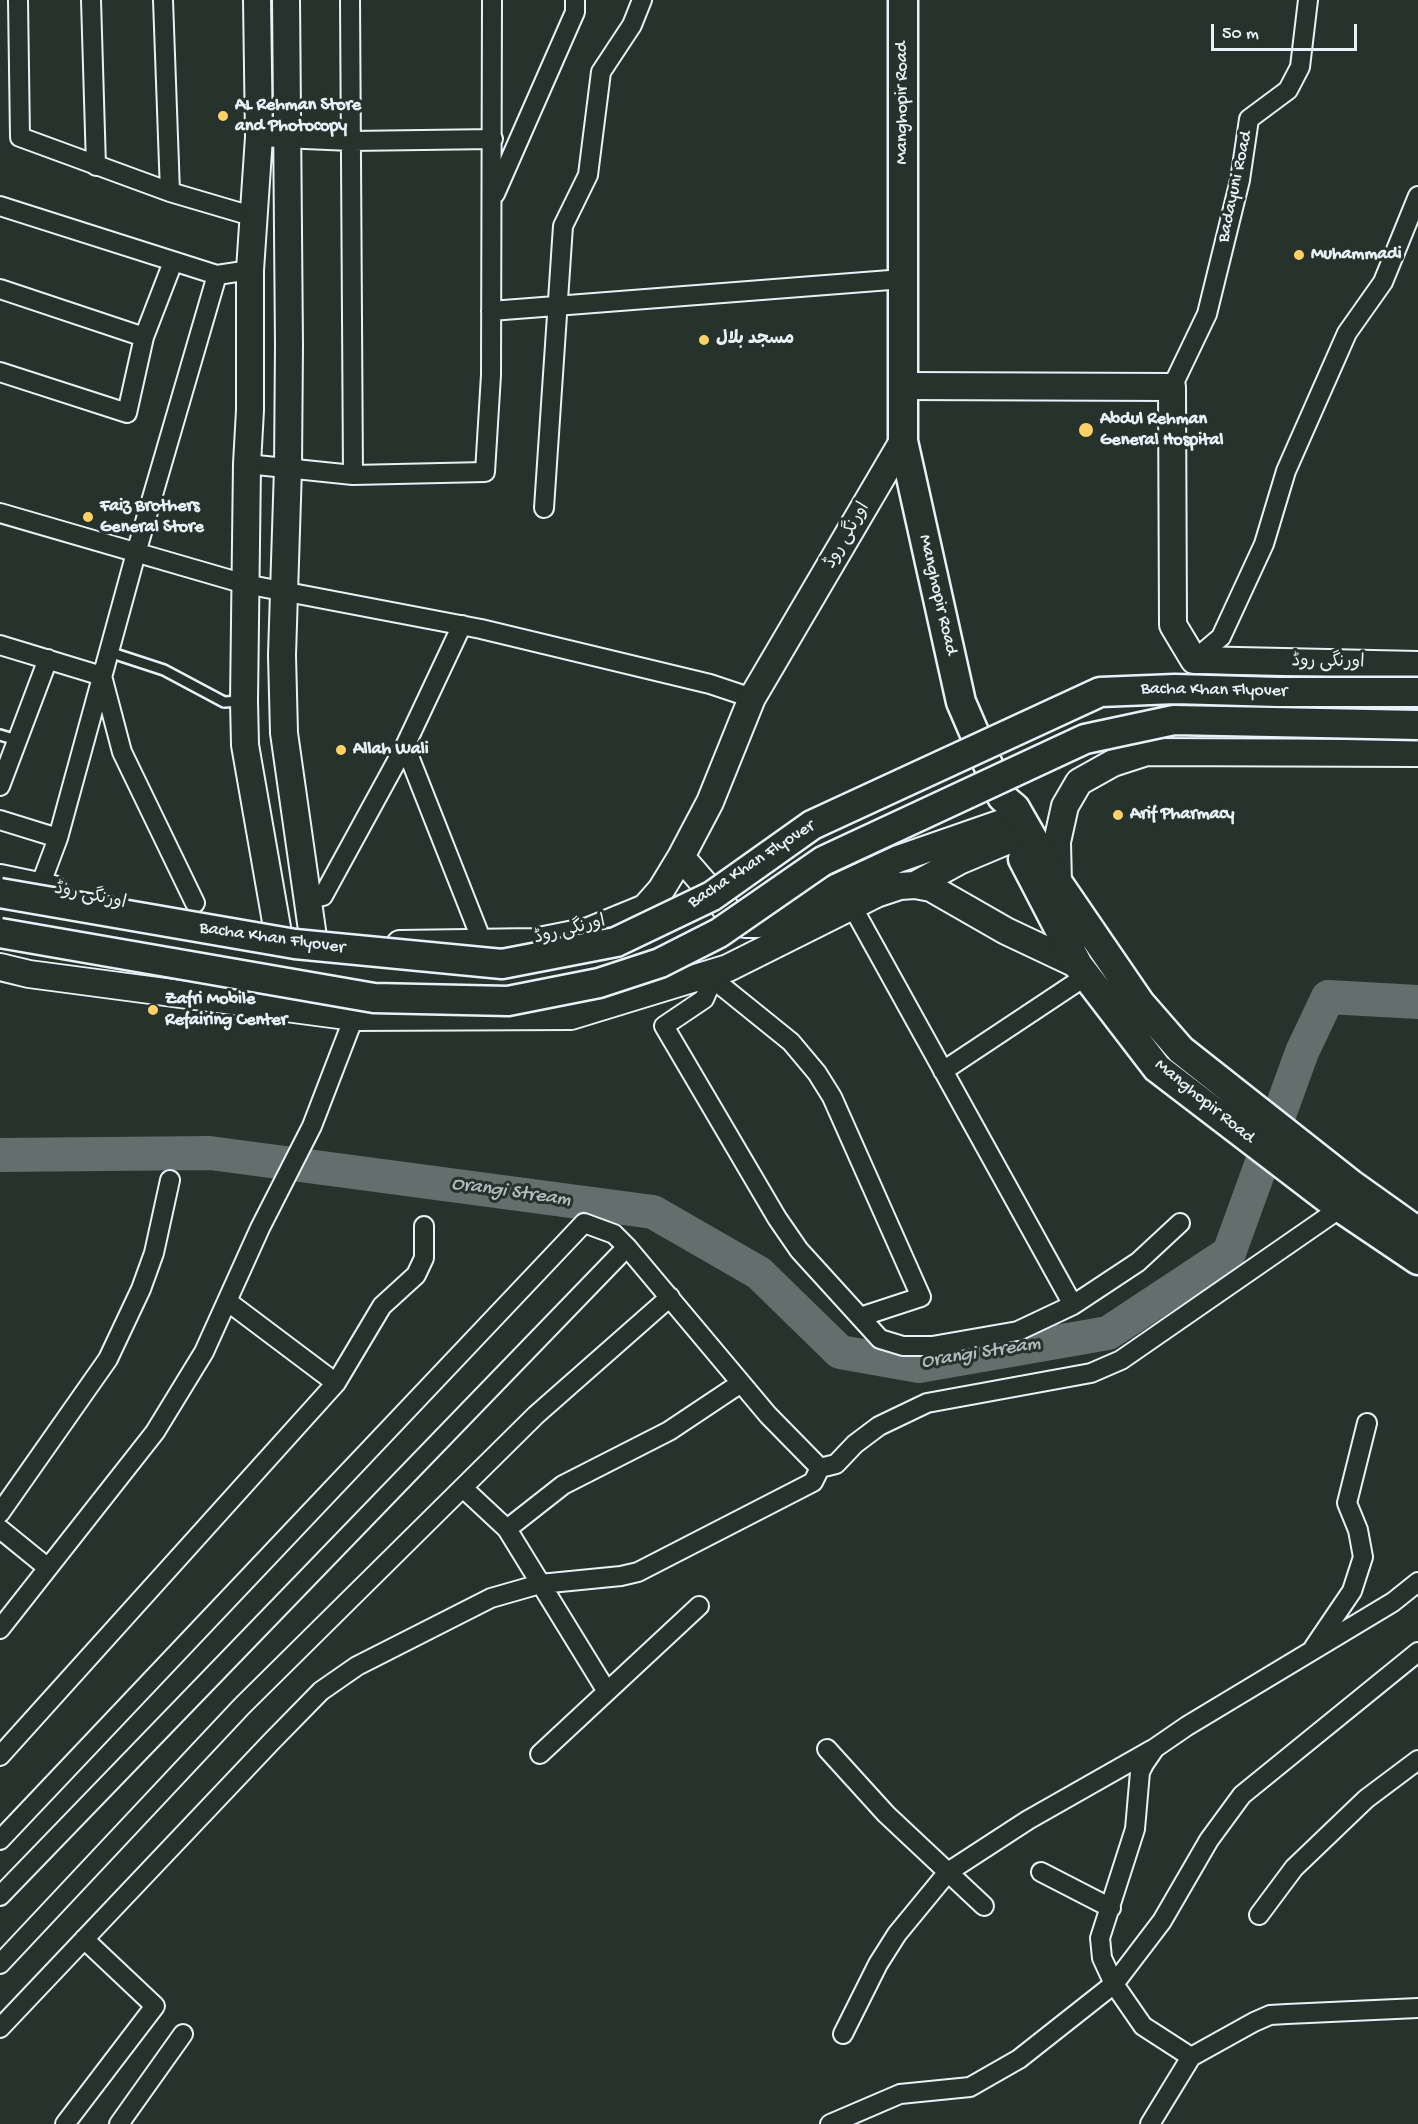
<!DOCTYPE html>
<html>
<head>
<meta charset="utf-8">
<style>
	body { margin:0 }
	#map { position:relative; width:1418px; height:2124px; overflow:hidden; background:#26332d; font-family:"Gochi Hand",sans-serif }
	canvas { display:block }
	.scale { position:absolute; left:1211px; top:24px; width:146px; height:27px; box-sizing:border-box; border:3px solid #e8f1f8; border-top:0; padding-left:8px; font-size:18px; line-height:21px; white-space:nowrap; color:#e8f1f8; -webkit-text-stroke:4px #26332d; paint-order:stroke }
</style>
</head>
<body>
<div id="map">
<canvas width="1418" height="2124"></canvas>
<div class="scale">50 m</div>
</div>
<script>
const context = document.querySelector('canvas').getContext('2d');
context.lineJoin = 'round';
function toPath(rows) {
  const path = new Path2D();
  for (const r of rows) {
    path.moveTo(r[0], r[1]);
    for (let i = 2; i < r.length; i += 2) path.lineTo(r[i], r[i + 1]);
  }
  return path;
}
function strokePath(path, color, width, dash) {
  context.strokeStyle = color;
  context.lineWidth = width;
  context.lineCap = dash ? 'butt' : 'round';
  context.setLineDash(dash || []);
  context.stroke(path);
}
function write(font, color, halo, rows, align = 'center') {
  context.font = font + ' "Gochi Hand","Playpen Sans Arabic",sans-serif';
  context.lineWidth = 6;
  context.setLineDash([]);
  context.textBaseline = 'middle';
  context.strokeStyle = halo;
  context.fillStyle = color;
  for (const [text, x, y, turn = 0] of rows) {
    context.save();
    context.translate(x, y);
    context.rotate((+turn || 0) * Math.PI / 180);
    context.textAlign = isNaN(turn) ? turn : align;
    if (halo) context.strokeText(text, 0, 0);
    context.fillText(text, 0, 0);
    context.restore();
  }
}
const river = toPath([
	[0,1155,210,1153,653,1212,759,1273,840,1352,919,1366,1108,1333,1229,1253,1302,1052,1328,997,1418,1002]
]);
const lane = toPath([
	[109,652,164,670,224,702,243,701],
	[0,735,17,740]
]);
const street = toPath([
	[18,0,20,137,170,192,255,217],
	[91,0,96,166],
	[163,0,170,192],
	[350,0,353,475],
	[259,137,351,141,493,139],
	[495,194,575,12,575,0],
	[0,206,217,275,250,270],
	[0,289,144,337,173,262],
	[491,311,903,279],
	[0,372,127,413,144,337],
	[1172,387,1207,314,1240,180,1249,119,1288,90,1300,67,1308,0],
	[247,464,353,475,485,472,491,375,492,0],
	[544,508,563,226,588,175,601,72,632,25,642,0],
	[0,513,245,584,481,629,710,684,752,698],
	[0,645,102,676,122,752,195,903],
	[1194,660,1221,637,1264,544,1286,471,1347,333,1383,282,1418,196],
	[405,746,478,931],
	[0,786,48,659],
	[0,820,58,838,40,886],
	[58,838,136,553,217,275],
	[309,899,323,896,405,746,462,625],
	[852,906,1073,1305],
	[716,972,704,999,664,1026,777,1218,799,1250,880,1339,903,1346,932,1346,1018,1331,1073,1305,1138,1262,1180,1223],
	[713,979,791,1042,817,1073,832,1097,921,1297,860,1317],
	[943,1071,1086,976],
	[227,1301,336,1383],
	[463,1488,507,1529,606,1690],
	[0,1513,108,1359,141,1289,154,1253,170,1180],
	[0,1529,48,1568],
	[507,1529,563,1485,669,1431,741,1383],
	[0,1629,155,1432,204,1352,260,1228,312,1126,354,1017],
	[1314,1647,1352,1591,1363,1557,1358,1530,1347,1503,1367,1423],
	[827,1749,886,1814,984,1906],
	[540,1754,699,1606],
	[0,1756,336,1383,382,1306,416,1275,424,1258,424,1226],
	[0,1840,584,1223,614,1234,627,1247,768,1415,820,1468,836,1464,855,1444,879,1426,927,1403,1091,1373,1121,1360,1342,1207],
	[1041,1872,1111,1908],
	[0,1896,627,1247],
	[1259,1915,1294,1868,1366,1799,1418,1760],
	[0,1964,242,1706,536,1415,670,1297],
	[0,2028,272,1741,321,1691,357,1666,491,1598,540,1584,621,1576,638,1572,813,1482,820,1468],
	[843,2034,878,1964,897,1934,948,1872,1028,1820,1153,1749],
	[1191,2057,1143,2026,1114,1984,1102,1958,1100,1938,1135,1829,1140,1772,1144,1764,1155,1748,1187,1726,1393,1602,1418,1582],
	[65,2124,155,2006,84,1939],
	[119,2124,183,2034],
	[830,2124,900,2094,970,2087,1019,2059,1114,1984,1162,1921,1209,1840,1242,1795,1418,1652],
	[1150,2124,1191,2057,1254,2022,1270,2015,1287,2014,1418,2008]
]);
const secondary = toPath([
	[257,0,259,137,250,270,250,410,247,464,244,701,245,745,278,933],
	[286,0,289,345,288,468,282,655,284,733,313,937],
	[903,386,1172,387,1173,625,1194,660,1418,665],
	[681,857,734,918,745,924,758,924,898,859,1019,817],
	[0,878,53,889],
	[1058,883,1057,842,1065,806,1079,782,1113,763,1147,752,1418,753],
	[915,885,959,861,1028,832],
	[400,944,534,942,589,931,645,908,661,890,681,857,710,802,752,698,903,441],
	[0,967,29,974,354,1017,571,1016,728,968,876,894,900,886,915,885,931,888,1006,931,1078,965]
]);
const primary = toPath([
	[903,0,903,441,961,702,1002,797,1015,808,1058,883,1140,1003,1181,1050,1352,1185,1418,1232],
	[1023,859,1078,965,1157,1068,1332,1202,1418,1260]
]);
const primaryBridge = toPath([
	[0,893,295,944,502,964,616,942,712,896,812,825,1100,692,1175,689,1278,692,1418,692],
	[0,933,374,998,508,1001,599,983,660,963,719,933,823,861,1085,739,1174,720,1418,725]
]);
const markers = [
	[223,116,6,"#ffd166"],
	[1299,255,6,"#ffd166"],
	[704,340,6,"#ffd166"],
	[1086,430,8,"#ffd166"],
	[88,517,6,"#ffd166"],
	[341,750,6,"#ffd166"],
	[1118,815,6,"#ffd166"],
	[153,1010,6,"#ffd166"]
];
const streetNames = [
	["Manghopir Road",903,103,-90],
	["Badayuni Road",1236,187,-78],
	["اورنگی روڈ",848,536,-60],
	["Manghopir Road",937,595,77],
	["اورنگی روڈ",1328,663,1],
	["Bacha Khan Flyover",1214,691,1],
	["Bacha Khan Flyover",752,865,-33],
	["اورنگی روڈ",90,897,12],
	["اورنگی روڈ",570,931,-14],
	["Bacha Khan Flyover",272,939,8],
	["Manghopir Road",1204,1102,39]
];
const poiNames = [
	["AL Rehman Store",235,106],
	["and Photocopy",235,127],
	["Muhammadi",1311,255],
	["مسجد بلال",716,340],
	["Abdul Rehman",1100,420],
	["General Hospital",1100,441],
	["Faiz Brothers",100,507],
	["General Store",100,528],
	["Allah Wali",353,750],
	["Arif Pharmacy",1130,815],
	["Zafri Mobile",165,1000],
	["Refairing Center",165,1021]
];
const waterNames = [
	["Orangi Stream",511,1193,8],
	["Orangi Stream",981,1354,-9]
];
strokePath(river, '#636f6d', 34);
strokePath(lane, '#e8f1f8', 14);
strokePath(street, '#e8f1f8', 22);
strokePath(secondary, '#e8f1f8', 30);
strokePath(primary, '#e8f1f8', 33);
strokePath(lane, '#26332d', 9);
strokePath(street, '#26332d', 18);
strokePath(secondary, '#26332d', 26);
strokePath(primary, '#26332d', 28);
strokePath(primaryBridge, '#e8f1f8', 33, []);
strokePath(primaryBridge, '#26332d', 28);
for (const [x, y, r, color] of markers) {
  const dot = new Path2D();
  dot.arc(x, y, r, 0, 2 * Math.PI);
  context.fillStyle = color;
  context.fill(dot);
  strokePath(dot, '#26332d', 2);
}
write('18px', '#e8f1f8', '#26332d', streetNames);
write('bold 18px', '#e8f1f8', '#26332d', poiNames, 'left');
write('italic 20px', '#b3bdc0', '#26332d', waterNames);
</script>
</body>
</html>
